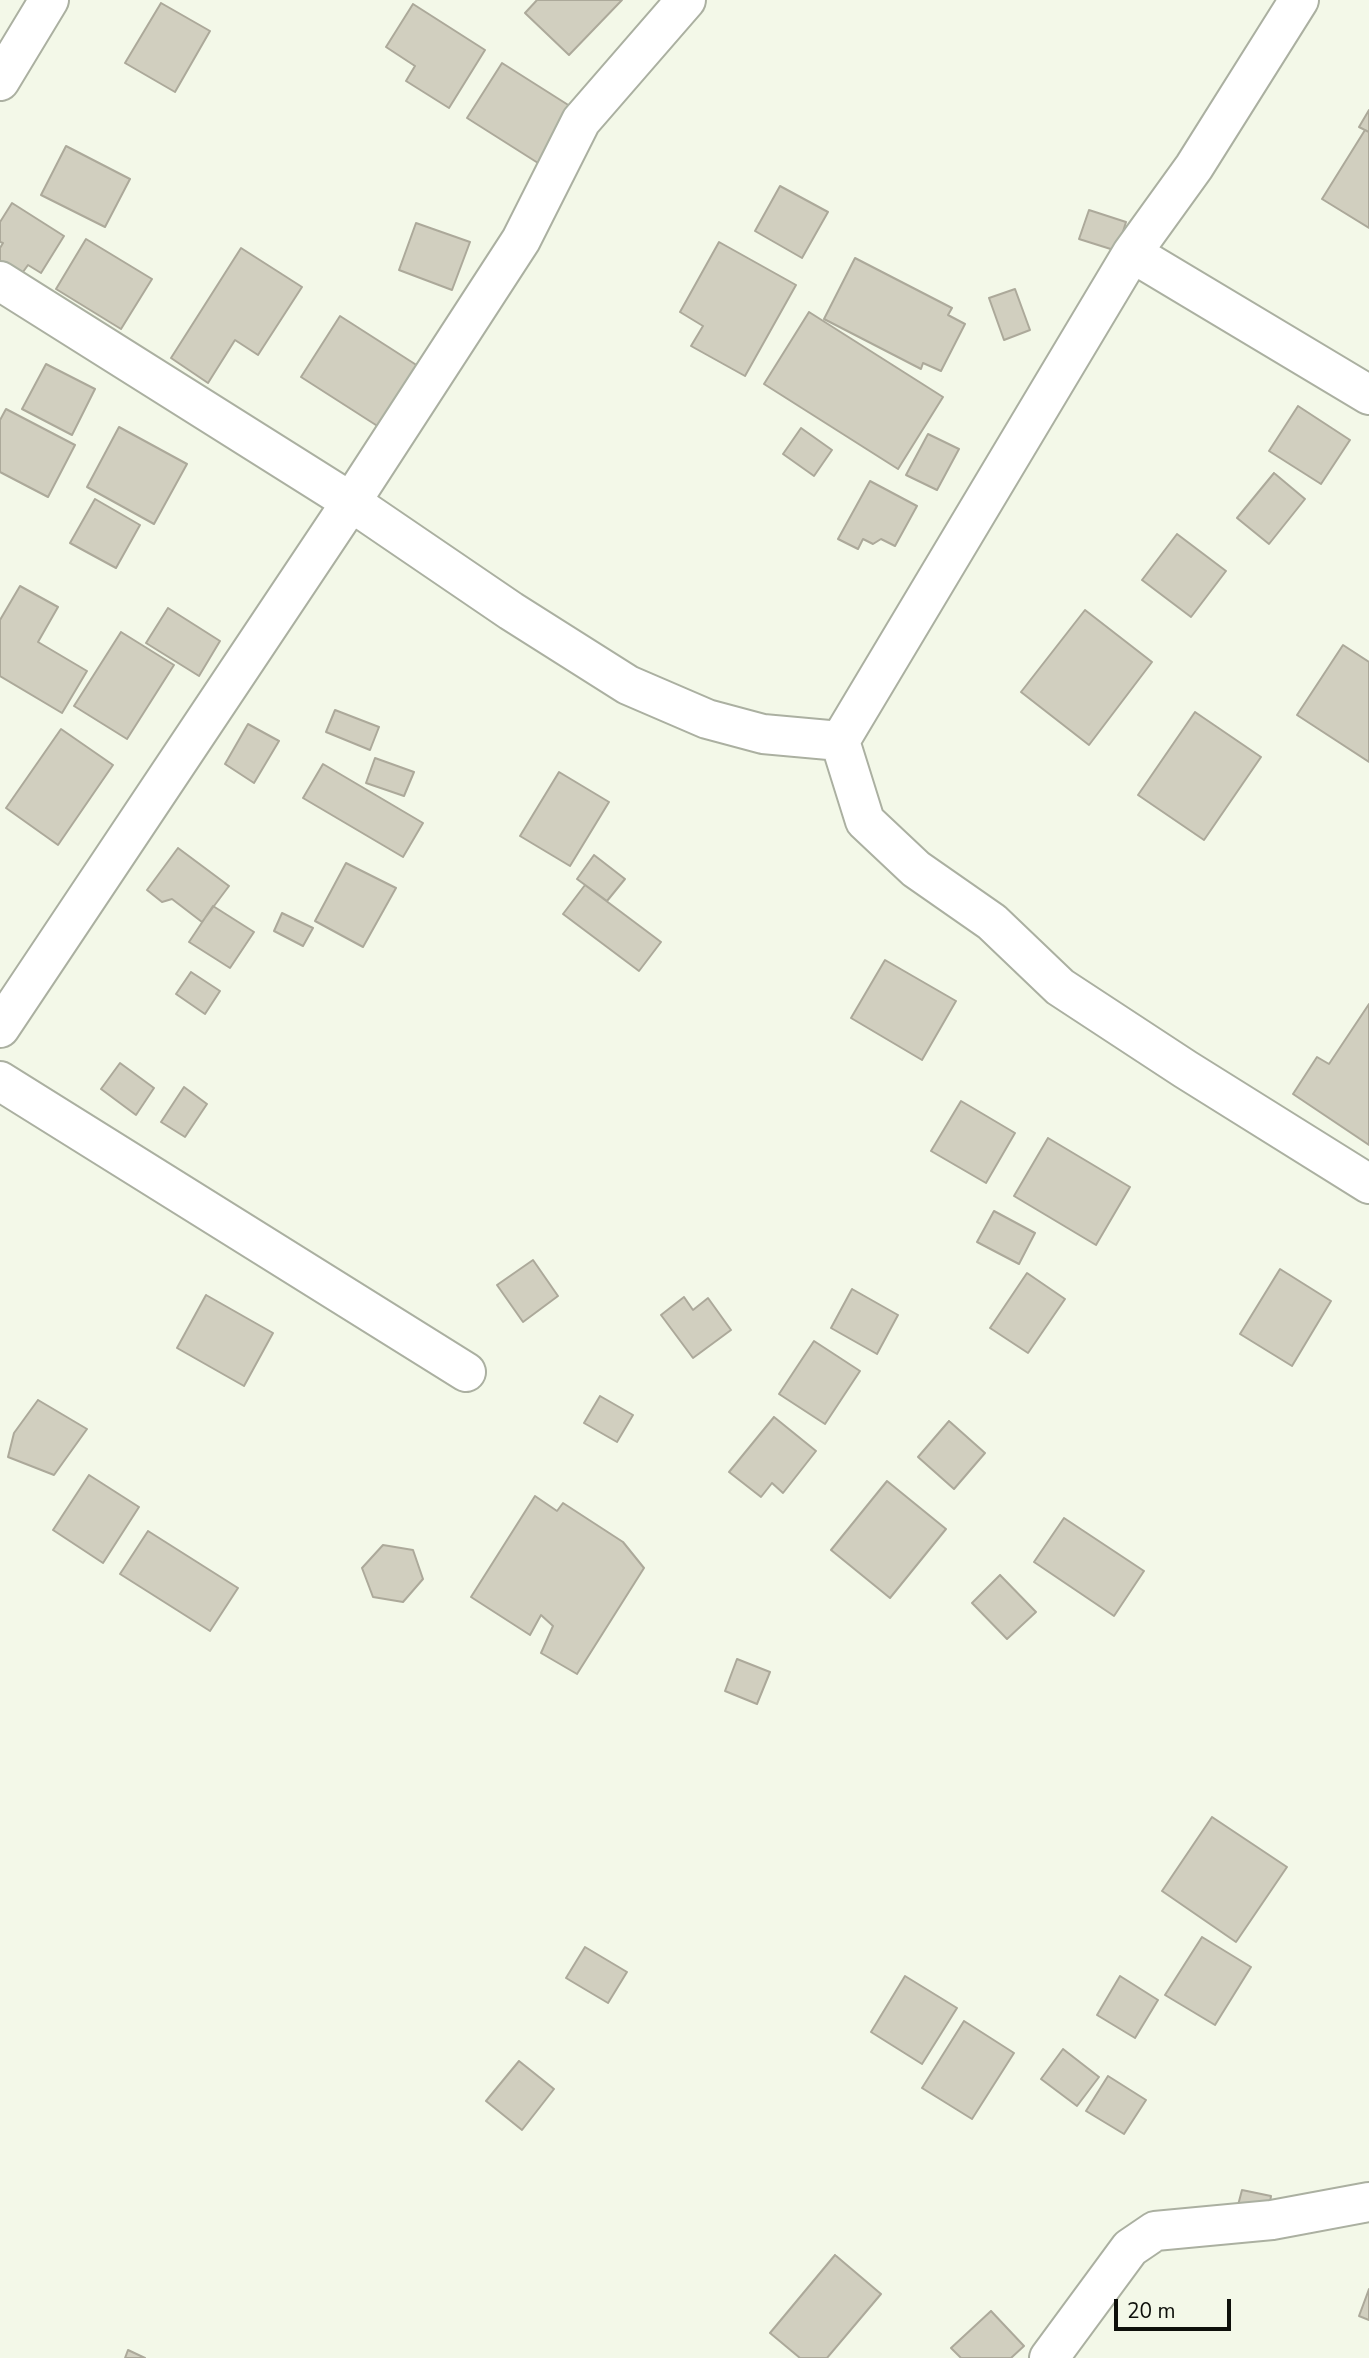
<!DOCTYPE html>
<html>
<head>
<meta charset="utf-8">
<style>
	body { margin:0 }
	#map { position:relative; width:1369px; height:2358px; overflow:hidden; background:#f3f8e8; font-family:"Nunito Sans",sans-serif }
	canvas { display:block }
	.scale { position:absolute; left:1114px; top:2299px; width:117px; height:32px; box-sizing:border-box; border:4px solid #0e100b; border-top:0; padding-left:9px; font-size:21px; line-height:24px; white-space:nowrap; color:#0e100b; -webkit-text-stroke:5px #f3f8e8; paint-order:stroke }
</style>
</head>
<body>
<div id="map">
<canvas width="1369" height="2358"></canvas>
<div class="scale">20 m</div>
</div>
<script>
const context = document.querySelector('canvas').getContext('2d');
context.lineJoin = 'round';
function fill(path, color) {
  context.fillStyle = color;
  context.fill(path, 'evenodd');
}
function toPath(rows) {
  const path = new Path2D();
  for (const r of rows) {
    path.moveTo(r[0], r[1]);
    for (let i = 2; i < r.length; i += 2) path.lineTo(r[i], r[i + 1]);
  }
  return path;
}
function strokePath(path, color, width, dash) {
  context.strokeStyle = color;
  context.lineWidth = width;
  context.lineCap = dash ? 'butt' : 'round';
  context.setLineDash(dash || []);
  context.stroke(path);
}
const building = toPath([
	[537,0,622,0,569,55,525,13,537,0],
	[161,3,210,31,175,92,125,63,161,3],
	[413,4,485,50,449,108,406,81,415,66,386,47,413,4],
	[502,63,573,108,538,163,467,118,502,63],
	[1369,110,1369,132,1359,127,1369,110],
	[1365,130,1369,132,1369,228,1322,199,1365,130],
	[66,146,130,179,105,227,41,195,66,146],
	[780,186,828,212,802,258,755,231,780,186],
	[12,203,64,236,41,273,28,265,18,279,0,267,0,248,3,243,0,242,0,222,12,203],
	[1089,210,1126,222,1117,251,1079,239,1089,210],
	[416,223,470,242,452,290,399,270,416,223],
	[86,239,152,279,121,329,56,289,86,239],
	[719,242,796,285,745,376,691,346,703,326,680,312,719,242],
	[241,248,302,287,258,355,235,340,208,383,171,358,241,248],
	[855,258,952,308,948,315,965,324,941,371,923,363,921,369,824,319,855,258],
	[1015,289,1030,330,1004,340,989,298,1015,289],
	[809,312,943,397,898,469,764,384,809,312],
	[340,316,418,366,379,427,301,377,340,316],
	[46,364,95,389,72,435,22,409,46,364],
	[1298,406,1350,440,1321,484,1269,451,1298,406],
	[6,409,75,445,48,497,0,472,0,420,6,409],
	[119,427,187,464,154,524,87,487,119,427],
	[801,428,832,450,814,476,783,454,801,428],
	[928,434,959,449,937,490,906,475,928,434],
	[1274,473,1305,499,1269,544,1237,518,1274,473],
	[870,481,917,506,895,546,881,539,873,544,863,539,858,549,838,539,870,481],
	[95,499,140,525,116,568,70,543,95,499],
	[1177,534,1226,571,1191,617,1142,580,1177,534],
	[20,586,58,607,38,642,87,671,62,713,0,676,0,620,20,586],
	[168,608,220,641,199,676,146,643,168,608],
	[1085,610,1152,662,1089,745,1021,692,1085,610],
	[121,632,174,665,127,739,74,706,121,632],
	[1343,645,1369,662,1369,762,1297,715,1343,645],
	[335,710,379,727,370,750,326,732,335,710],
	[1195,712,1261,757,1204,840,1138,795,1195,712],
	[248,724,279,741,254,783,225,764,248,724],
	[61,729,113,765,58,845,6,808,61,729],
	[375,758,414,772,404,796,366,783,375,758],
	[323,764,423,823,403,857,303,798,323,764],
	[559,772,609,802,570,866,520,836,559,772],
	[178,848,229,886,202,922,172,899,162,902,147,890,178,848],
	[594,855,625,879,607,901,577,879,594,855],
	[346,863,396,888,363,947,315,921,346,863],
	[585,885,661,942,639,971,563,914,585,885],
	[213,906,254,932,230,968,189,942,213,906],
	[282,913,313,928,303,946,274,931,282,913],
	[885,960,956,1001,922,1060,851,1018,885,960],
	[191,972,220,991,205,1014,176,994,191,972],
	[1369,1004,1369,1145,1293,1094,1317,1057,1329,1064,1369,1004],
	[120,1063,154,1088,136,1115,101,1089,120,1063],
	[184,1087,207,1104,185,1137,161,1122,184,1087],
	[961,1101,1015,1133,986,1183,931,1151,961,1101],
	[1048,1138,1130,1187,1096,1245,1014,1196,1048,1138],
	[994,1211,1035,1233,1019,1264,977,1242,994,1211],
	[533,1260,558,1296,523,1322,497,1285,533,1260],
	[1280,1269,1331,1301,1292,1366,1240,1334,1280,1269],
	[1027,1273,1065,1299,1028,1353,990,1328,1027,1273],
	[852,1289,898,1315,877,1354,831,1328,852,1289],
	[206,1295,273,1333,244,1386,177,1348,206,1295],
	[684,1297,693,1310,708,1298,731,1330,693,1358,661,1315,684,1297],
	[814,1341,860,1371,825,1424,779,1394,814,1341],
	[600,1396,633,1415,617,1442,584,1423,600,1396],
	[38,1400,87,1429,54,1475,8,1457,14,1433,38,1400],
	[774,1417,816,1451,783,1493,772,1483,761,1497,729,1472,774,1417],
	[949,1421,985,1453,954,1489,918,1457,949,1421],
	[89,1475,139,1507,103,1563,53,1530,89,1475],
	[887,1481,946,1529,890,1598,831,1550,887,1481],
	[535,1496,557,1511,563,1503,623,1542,644,1568,577,1674,541,1653,553,1626,541,1615,530,1635,471,1597,535,1496],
	[1064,1518,1144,1571,1114,1616,1034,1562,1064,1518],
	[148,1531,238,1588,210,1631,120,1574,148,1531],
	[383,1545,413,1550,423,1579,403,1602,373,1597,362,1568,383,1545],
	[1000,1575,1036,1612,1007,1639,972,1603,1000,1575],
	[737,1659,770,1672,757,1704,725,1691,737,1659],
	[1212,1817,1287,1867,1236,1942,1162,1891,1212,1817],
	[1202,1937,1251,1967,1215,2025,1165,1995,1202,1937],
	[585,1947,627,1972,608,2003,566,1978,585,1947],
	[905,1976,957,2008,922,2064,871,2032,905,1976],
	[1120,1976,1158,2000,1135,2038,1097,2015,1120,1976],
	[964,2021,1014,2053,972,2119,922,2088,964,2021],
	[1063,2049,1099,2077,1077,2106,1041,2079,1063,2049],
	[519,2061,554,2089,522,2130,486,2101,519,2061],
	[1108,2076,1146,2100,1124,2134,1086,2111,1108,2076],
	[1242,2190,1271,2196,1268,2215,1237,2209,1242,2190],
	[835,2255,881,2294,827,2358,800,2358,770,2333,835,2255],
	[1369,2289,1369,2320,1359,2316,1369,2289],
	[991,2311,1024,2346,1011,2358,961,2358,951,2348,991,2311],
	[128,2350,145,2358,125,2358,128,2350]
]);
const minor = toPath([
	[0,81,49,0],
	[1132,253,1369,395],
	[0,281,351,502,511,611,628,685,707,719,763,734,840,741,865,821,916,869,992,922,1060,987,1185,1069,1369,1184],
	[840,741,1132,253,1194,167,1299,0],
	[0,1028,351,502,521,240,581,121,686,0],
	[0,1081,466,1372],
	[1049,2358,1130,2248,1155,2231,1272,2220,1369,2202]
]);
fill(building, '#d1cfbf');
strokePath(building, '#aca99a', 2);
strokePath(minor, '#abb0a1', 42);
strokePath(minor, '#fff', 38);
</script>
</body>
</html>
